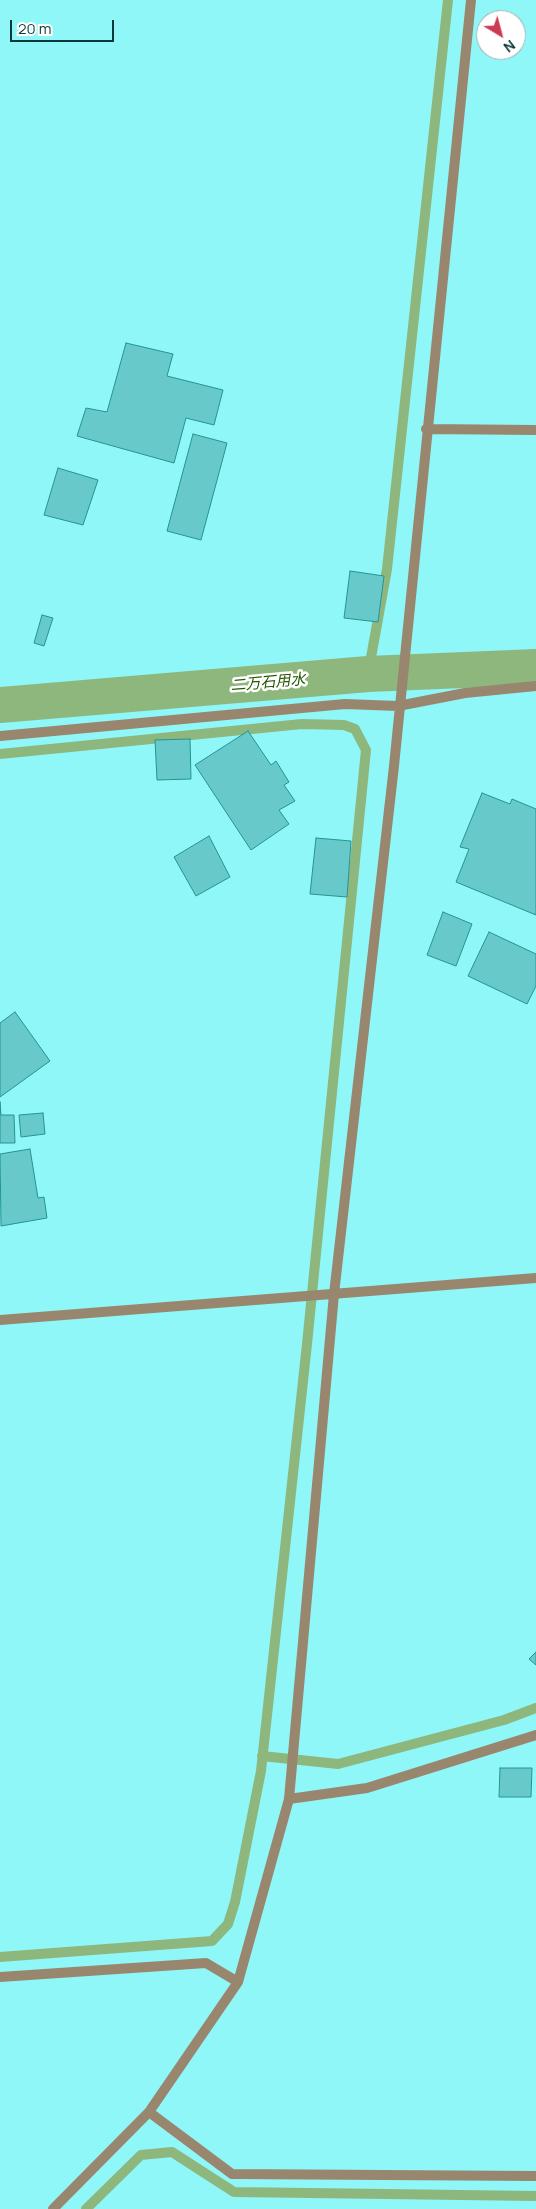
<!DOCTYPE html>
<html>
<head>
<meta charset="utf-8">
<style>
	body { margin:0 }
	#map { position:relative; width:536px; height:2209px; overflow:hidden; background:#90f7f8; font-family:Manrope,sans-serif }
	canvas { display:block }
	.north { position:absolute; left:476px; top:10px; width:50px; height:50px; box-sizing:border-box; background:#fff; border:1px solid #9db0b0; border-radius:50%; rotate:143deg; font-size:14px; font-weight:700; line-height:20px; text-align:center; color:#0b393a }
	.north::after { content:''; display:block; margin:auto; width:18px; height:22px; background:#cc3b51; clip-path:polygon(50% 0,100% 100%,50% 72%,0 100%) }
	.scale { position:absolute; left:10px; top:20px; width:104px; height:22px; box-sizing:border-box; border:2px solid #0b393a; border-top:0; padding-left:6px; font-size:15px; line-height:18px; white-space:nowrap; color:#0b393a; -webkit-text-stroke:4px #fff; paint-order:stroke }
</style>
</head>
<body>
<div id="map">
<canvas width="536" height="2209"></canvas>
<div class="north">N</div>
<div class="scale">20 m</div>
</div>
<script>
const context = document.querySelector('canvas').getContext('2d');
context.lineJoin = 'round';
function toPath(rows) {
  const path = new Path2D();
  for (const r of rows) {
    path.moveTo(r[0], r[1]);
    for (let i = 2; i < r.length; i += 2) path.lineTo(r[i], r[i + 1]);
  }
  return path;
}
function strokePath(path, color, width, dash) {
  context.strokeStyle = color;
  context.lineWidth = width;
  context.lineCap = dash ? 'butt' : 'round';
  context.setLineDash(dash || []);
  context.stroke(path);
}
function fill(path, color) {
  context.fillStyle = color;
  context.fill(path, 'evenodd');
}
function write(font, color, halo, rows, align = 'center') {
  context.font = font + ' Manrope,"Noto Sans JP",sans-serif';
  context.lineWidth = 5;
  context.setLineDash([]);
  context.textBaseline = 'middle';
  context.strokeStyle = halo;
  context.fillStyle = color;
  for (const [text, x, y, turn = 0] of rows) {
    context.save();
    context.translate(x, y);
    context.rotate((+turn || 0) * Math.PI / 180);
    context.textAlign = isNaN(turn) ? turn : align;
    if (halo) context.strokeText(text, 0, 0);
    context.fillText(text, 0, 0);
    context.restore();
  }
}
const stream = toPath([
	[368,674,387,569,448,0],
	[0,754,302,724,344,725,355,729,366,750,307,1344,261,1771,235,1902,228,1924,212,1941,0,1957],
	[262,1756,338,1764,504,1720,536,1708],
	[86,2209,141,2155,172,2152,234,2192,536,2196]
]);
const canal = toPath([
	[0,705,368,674,536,667]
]);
const building = toPath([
	[126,343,173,354,167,376,223,390,214,425,186,418,174,463,77,436,86,408,107,412,126,343],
	[193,434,227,443,201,540,167,531,193,434],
	[58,468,98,480,83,525,44,515,58,468],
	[350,571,384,576,378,622,344,618,350,571],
	[42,615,53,618,44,646,34,643,42,615],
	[248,731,271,765,276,761,289,782,284,785,295,801,279,810,289,824,251,850,195,765,248,731],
	[190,739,191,779,157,780,155,740,190,739],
	[482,793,510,804,512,799,536,809,536,915,456,882,469,849,460,847,482,793],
	[209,836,230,877,196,896,174,857,209,836],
	[316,838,351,841,347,897,310,894,316,838],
	[443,912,472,924,456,966,427,955,443,912],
	[489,932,536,954,536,986,527,1004,468,976,489,932],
	[15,1012,50,1061,0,1097,0,1023,15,1012],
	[0,1102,1,1115,14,1115,15,1143,0,1143,0,1102],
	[43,1113,45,1134,21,1137,19,1115,43,1113],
	[30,1149,38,1198,44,1197,47,1218,1,1226,0,1154,30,1149],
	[536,1652,536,1665,529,1659,536,1652],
	[500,1768,532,1768,531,1797,499,1797,500,1768]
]);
const minor = toPath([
	[426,429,536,430],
	[0,736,345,704,398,706,465,693,536,686],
	[0,1320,536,1278],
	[0,1977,206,1963,238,1982],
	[149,2112,232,2174,536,2176],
	[53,2209,149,2112,238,1982,289,1799,334,1294,394,766,471,0]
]);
const tertiary = toPath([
	[289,1799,367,1788,536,1735]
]);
const waterNames = [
	["二万石用水",268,683,-5]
];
strokePath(stream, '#8eb77d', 10);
strokePath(canal, '#8eb77d', 36);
fill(building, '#68c9cb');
strokePath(building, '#229496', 1);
strokePath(minor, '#98876e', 10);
strokePath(tertiary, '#98876e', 10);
write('italic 15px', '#235600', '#fff', waterNames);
</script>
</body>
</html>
